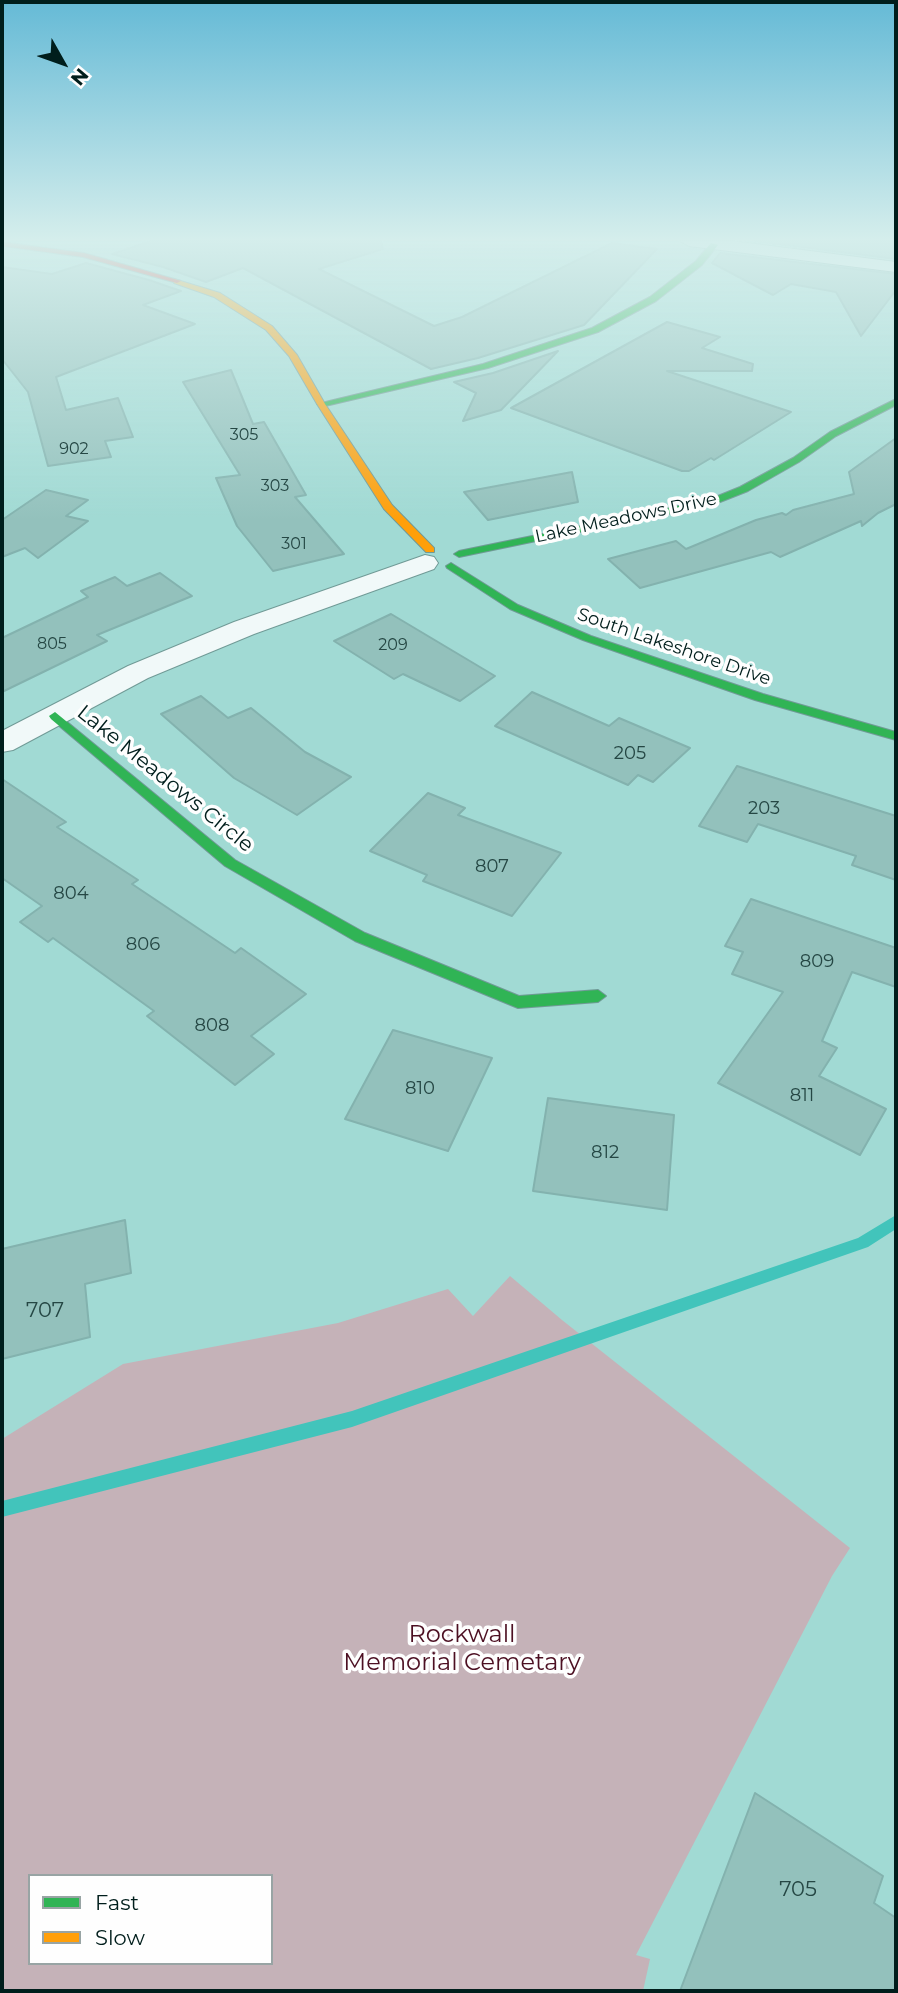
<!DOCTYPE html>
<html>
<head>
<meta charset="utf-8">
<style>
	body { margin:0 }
	#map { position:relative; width:898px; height:1993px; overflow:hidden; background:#a1dad4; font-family:Montserrat,sans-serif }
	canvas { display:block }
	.frame { position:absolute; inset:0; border:4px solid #001e1c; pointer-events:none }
	.legend { position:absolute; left:28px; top:1874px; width:245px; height:91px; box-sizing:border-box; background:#fefefe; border:2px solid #98a4a4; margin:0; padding:9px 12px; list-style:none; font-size:21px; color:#001e1c }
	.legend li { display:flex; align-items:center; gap:14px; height:35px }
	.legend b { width:35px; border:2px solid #98a4a4 }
	.north { position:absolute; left:28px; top:28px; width:70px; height:70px; -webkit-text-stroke:5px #fefefe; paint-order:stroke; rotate:130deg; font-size:19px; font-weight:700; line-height:28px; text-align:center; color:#001e1c }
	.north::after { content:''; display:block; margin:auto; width:24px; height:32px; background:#001e1c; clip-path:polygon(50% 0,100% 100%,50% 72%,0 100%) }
</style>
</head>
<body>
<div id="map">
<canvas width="898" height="1993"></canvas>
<div class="frame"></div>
<ul class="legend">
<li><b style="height:9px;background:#30b455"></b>Fast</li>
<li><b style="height:9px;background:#ff9f0a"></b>Slow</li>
</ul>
<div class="north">N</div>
</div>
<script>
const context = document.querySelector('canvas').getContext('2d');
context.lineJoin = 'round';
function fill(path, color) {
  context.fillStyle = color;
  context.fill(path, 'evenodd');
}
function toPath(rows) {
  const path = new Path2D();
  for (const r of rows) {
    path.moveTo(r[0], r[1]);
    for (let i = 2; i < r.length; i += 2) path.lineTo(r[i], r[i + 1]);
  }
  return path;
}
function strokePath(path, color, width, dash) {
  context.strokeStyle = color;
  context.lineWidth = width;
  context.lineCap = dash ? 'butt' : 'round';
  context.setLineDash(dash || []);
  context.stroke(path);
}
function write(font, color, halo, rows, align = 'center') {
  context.font = font + ' Montserrat,sans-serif';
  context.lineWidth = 7;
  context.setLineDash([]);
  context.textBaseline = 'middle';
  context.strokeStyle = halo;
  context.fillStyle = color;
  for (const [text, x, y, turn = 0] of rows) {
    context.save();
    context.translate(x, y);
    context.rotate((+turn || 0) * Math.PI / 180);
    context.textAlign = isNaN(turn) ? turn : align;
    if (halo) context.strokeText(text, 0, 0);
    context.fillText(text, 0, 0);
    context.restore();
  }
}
const green = toPath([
	[510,1276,562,1320,850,1548,832,1576,636,1955,650,1959,643,1991,2,1991,2,1439,123,1364,338,1323,448,1289,473,1316],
	[30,1876,271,1876,271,1963,30,1963]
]);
const stream = toPath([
	[896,1215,896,1229,868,1247,352,1427,2,1517,2,1501,352,1411,858,1238,896,1215]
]);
const building = toPath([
	[151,241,381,241,383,249,319,269,434,326,462,317,612,243,657,249,584,325,478,358,431,369,243,268,206,282,163,267,112,254,151,241],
	[754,241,896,241,896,259,754,241],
	[720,253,896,274,896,290,861,336,836,292,791,284,773,295,712,263,720,253],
	[86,263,149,280,181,291,143,305,195,324,56,377,66,410,118,398,133,437,105,441,111,457,48,466,28,392,2,359,2,267,52,274,86,263],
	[667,322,720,337,702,348,753,364,752,371,667,371,791,412,714,460,711,458,689,471,682,471,511,408,667,322],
	[558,351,501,410,463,421,476,393,454,382,493,373,558,351],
	[231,370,253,424,264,422,306,495,295,497,344,554,273,571,237,526,216,478,240,475,183,382,231,370],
	[896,438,896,504,878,513,862,526,861,521,780,557,771,552,640,588,608,559,676,541,686,549,756,520,782,513,786,515,793,510,854,494,849,472,896,438],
	[572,472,578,502,488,520,464,492,572,472],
	[46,490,88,500,66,516,88,521,38,558,25,548,2,557,2,520,46,490],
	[160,573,192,596,97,635,107,641,2,692,2,638,88,597,81,591,115,577,127,586,160,573],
	[391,614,495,676,460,701,403,674,394,679,334,641,391,614],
	[532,692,609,726,619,718,690,748,653,782,638,775,628,785,495,726,532,692],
	[201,696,228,718,251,708,305,752,351,777,297,815,234,778,161,714,201,696],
	[737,766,896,816,896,880,852,865,856,856,758,824,747,842,699,826,737,766],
	[2,779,66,822,57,827,138,880,132,884,235,953,241,948,306,994,251,1036,274,1054,235,1085,147,1016,154,1011,53,938,48,942,20,922,42,906,2,878,2,779],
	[428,793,465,808,458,815,561,853,512,916,423,881,427,875,370,851,428,793],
	[751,899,896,948,896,987,852,972,822,1041,837,1048,819,1076,886,1109,860,1155,718,1083,783,992,732,974,743,952,725,946,751,899],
	[393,1030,492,1058,448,1151,345,1119,393,1030],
	[548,1098,674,1115,667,1210,533,1191,548,1098],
	[125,1220,131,1273,85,1284,90,1337,2,1359,2,1249,125,1220],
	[755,1793,883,1876,874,1903,896,1918,896,1991,680,1991,755,1793]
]);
const street = toPath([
	[680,241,732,241,896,262,896,272,689,246,680,241],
	[425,555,434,557,438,563,434,569,254,634,148,678,13,750,2,752,2,731,128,666,234,622,425,555]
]);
const fast = toPath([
	[711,243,718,245,702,265,656,301,598,332,488,368,321,407,317,404,483,364,592,328,650,297,696,261,711,243],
	[896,399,896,405,836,436,799,462,748,491,715,504,459,557,454,554,459,551,708,500,740,487,793,458,830,432,896,399],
	[451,563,518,605,591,636,763,694,896,732,896,740,755,700,583,640,510,609,447,568,446,566,451,563],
	[55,712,235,860,365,933,519,996,598,990,606,996,598,1002,518,1008,355,941,225,866,51,719,49,716,55,712]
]);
const slow = toPath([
	[174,279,220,293,272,326,297,355,325,404,392,505,434,548,434,552,426,552,384,509,317,404,289,356,266,330,214,297,174,283,174,279]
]);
const jam = toPath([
	[2,242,84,253,181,281,177,283,83,257,2,246,2,242]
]);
const farNumbernames = [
	["305",244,435],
	["902",74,449],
	["303",275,486],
	["301",294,544],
	["805",52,644],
	["209",393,645]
];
const farStreetnames = [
	["Lake Meadows Drive",626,518,-12],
	["South Lakeshore Drive",674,647,19]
];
const numberNames = [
	["205",630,754],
	["203",764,809],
	["807",492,867],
	["804",71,894],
	["806",143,945],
	["809",817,962],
	["808",212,1026],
	["810",420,1089],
	["811",802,1096],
	["812",605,1153]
];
const streetNames = [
	["Lake Meadows Circle",165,779,39]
];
const nearNumbernames = [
	["707",45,1311],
	["705",798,1890]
];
const nearParknames = [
	["Rockwall",462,1635],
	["Memorial Cemetary",462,1663]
];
fill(green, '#c5b2b8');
fill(stream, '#42c4bb');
fill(building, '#93c1bc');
strokePath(building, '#83b2ae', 2);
strokePath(street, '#709a96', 2);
strokePath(fast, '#709a96', 2);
strokePath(slow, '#709a96', 2);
strokePath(jam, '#709a96', 2);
fill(street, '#f1f9f9');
fill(fast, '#30b455');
fill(slow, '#ff9f0a');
fill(jam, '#e5322d');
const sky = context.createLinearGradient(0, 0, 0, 520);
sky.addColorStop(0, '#65bad6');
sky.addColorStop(0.46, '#d5eeec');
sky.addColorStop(1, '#d5eeec00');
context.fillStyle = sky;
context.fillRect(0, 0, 898, 520);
write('16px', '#254744', null, farNumbernames);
write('18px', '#001e1c', '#fefefe', farStreetnames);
write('18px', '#254744', null, numberNames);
write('21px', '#001e1c', '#fefefe', streetNames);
write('21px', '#254744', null, nearNumbernames);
write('24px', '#4c0f22', '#fefefe', nearParknames);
</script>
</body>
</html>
